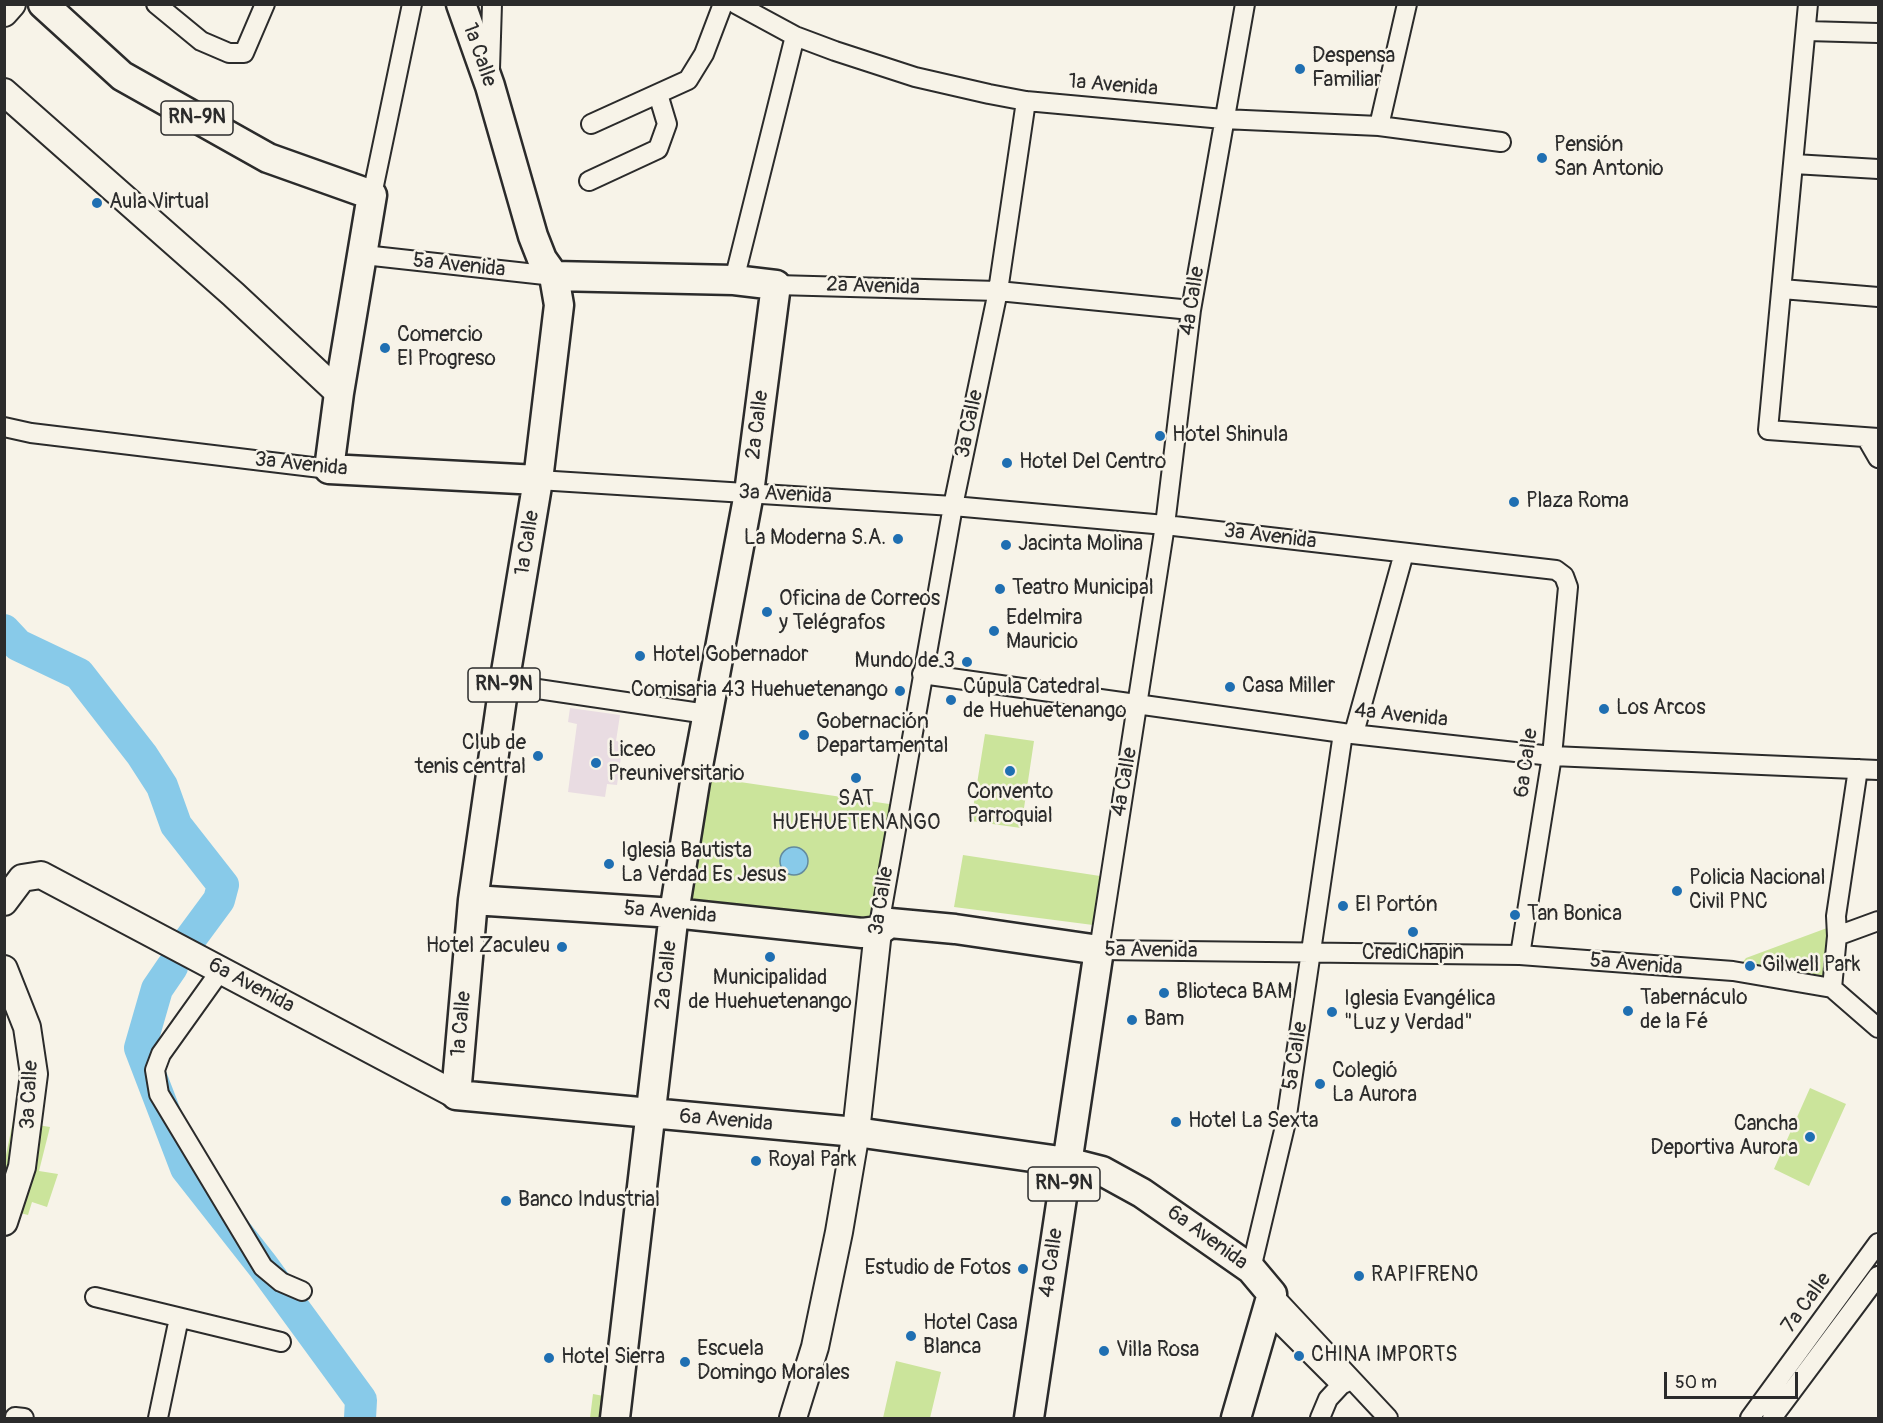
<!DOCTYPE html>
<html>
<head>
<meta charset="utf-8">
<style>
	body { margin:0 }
	#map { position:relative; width:1883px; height:1423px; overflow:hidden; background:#f7f3e8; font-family:Pangolin,sans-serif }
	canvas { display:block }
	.frame { position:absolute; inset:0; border:6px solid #2b2b2b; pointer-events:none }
	.scale { position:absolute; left:1664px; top:1372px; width:134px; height:27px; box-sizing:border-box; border:3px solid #2b2b2b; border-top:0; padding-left:8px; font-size:18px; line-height:21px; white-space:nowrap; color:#2b2b2b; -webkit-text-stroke:4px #f7f3e8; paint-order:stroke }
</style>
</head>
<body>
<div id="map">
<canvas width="1883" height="1423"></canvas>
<div class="frame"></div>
<div class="scale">50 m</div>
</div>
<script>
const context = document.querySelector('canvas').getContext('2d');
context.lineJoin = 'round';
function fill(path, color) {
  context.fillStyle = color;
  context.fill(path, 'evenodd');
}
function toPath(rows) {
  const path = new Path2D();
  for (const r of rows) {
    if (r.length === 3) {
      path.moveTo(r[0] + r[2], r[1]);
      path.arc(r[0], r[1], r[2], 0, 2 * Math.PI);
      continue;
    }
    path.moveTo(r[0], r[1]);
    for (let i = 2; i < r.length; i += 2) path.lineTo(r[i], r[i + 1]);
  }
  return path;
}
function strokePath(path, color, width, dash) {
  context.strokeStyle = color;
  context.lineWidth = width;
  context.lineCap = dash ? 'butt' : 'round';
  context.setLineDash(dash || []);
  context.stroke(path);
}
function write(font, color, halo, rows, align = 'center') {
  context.font = font + ' Pangolin,sans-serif';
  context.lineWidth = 5;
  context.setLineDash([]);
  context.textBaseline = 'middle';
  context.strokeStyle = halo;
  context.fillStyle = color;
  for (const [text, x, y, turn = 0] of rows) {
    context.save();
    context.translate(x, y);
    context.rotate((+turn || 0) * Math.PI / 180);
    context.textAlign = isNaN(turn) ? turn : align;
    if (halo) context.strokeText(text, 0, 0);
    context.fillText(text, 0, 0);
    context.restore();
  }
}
const built = toPath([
	[570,708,620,715,616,741,623,742,617,785,607,784,605,797,568,792,577,724,568,722]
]);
const green = toPath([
	[985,734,1034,741,1021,828,971,821],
	[706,777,896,805,876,926,687,910],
	[963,855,1100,876,1093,925,954,907],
	[1827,928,1825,979,1739,967,1746,958],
	[1810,1088,1846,1104,1809,1186,1774,1169],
	[13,1121,50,1127,39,1171,58,1174,47,1207,32,1202,28,1215,5,1209,5,1160],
	[896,1361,941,1372,930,1418,883,1418],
	[593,1394,609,1397,607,1418,590,1418]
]);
const water = toPath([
	[794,861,14]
]);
const river = toPath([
	[4,630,18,645,79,674,142,755,162,786,176,825,223,885,219,900,188,942],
	[172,967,157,989,140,1048,186,1168,263,1266,361,1400,360,1418]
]);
const street = toPath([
	[156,4,201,41,229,53,244,53,265,4],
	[736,4,795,36,835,51,915,77,989,94,1026,101,1223,119,1379,126,1501,142],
	[1245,4,1191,310,1165,525,1099,950,1520,955,1733,971,1832,988],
	[1808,4,1768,430,1878,438],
	[1807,31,1878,33],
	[490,69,492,4],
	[591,124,688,80,704,54,723,4],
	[1379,126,1407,4],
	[1794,164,1878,169],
	[589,181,658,149,667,124,658,94],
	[372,195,412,4],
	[364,255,554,276],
	[734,280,795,36],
	[776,285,998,291,1191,310],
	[1782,289,1878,297],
	[4,427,31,433,329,469],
	[1867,439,1878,458],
	[538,480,953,506,1165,525,1556,570,1564,576,1568,587,1552,756,1520,955],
	[922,674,1343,733,1552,756,1878,770],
	[504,684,707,714],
	[1354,733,1404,553],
	[878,931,953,506,998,291,1026,101],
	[1837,936,1878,921],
	[221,970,161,1054,155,1070,159,1094,263,1267,281,1282,302,1291],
	[1832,988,1837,936,1836,916,1858,769],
	[1832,988,1878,1028],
	[1251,1269,1286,1122,1343,733],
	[1272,1294,1388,1418],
	[95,1297,281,1342],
	[1267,1311,1341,1385],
	[15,1417,24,1418],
	[158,1418,179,1318],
	[1320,1418,1328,1399,1341,1385,1351,1380],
	[1750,1418,1878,1243],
	[1772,1418,1878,1276]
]);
const secondary = toPath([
	[4,13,12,4],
	[4,92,233,294,339,393],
	[4,902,22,878,41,875,456,1095],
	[4,969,27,1027,34,1074,22,1167,4,1222],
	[793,1418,815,1347,839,1232,856,1132,878,931]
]);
const primary = toPath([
	[43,4,122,76,268,158,372,195,339,393,329,469,538,480],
	[461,4,490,86,533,236,542,259,554,276,559,305,538,480,504,684,473,900,456,1095,856,1132,1067,1162,1102,1171,1142,1193,1251,1269,1272,1294,1236,1418],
	[554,276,734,280,776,285,749,493,695,782,674,913,615,1418],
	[473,900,674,913,862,933,878,931,890,923,955,929,1099,950,1029,1418]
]);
const markers = [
	[1300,69,6,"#1f6fb2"],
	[1542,158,6,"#1f6fb2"],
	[97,203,6,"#1f6fb2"],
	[385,348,6,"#1f6fb2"],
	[1160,436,6,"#1f6fb2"],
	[1007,463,6,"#1f6fb2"],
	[1514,502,6,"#1f6fb2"],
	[898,539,6,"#1f6fb2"],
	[1006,545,6,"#1f6fb2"],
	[1000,589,6,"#1f6fb2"],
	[767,612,6,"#1f6fb2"],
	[994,631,6,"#1f6fb2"],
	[640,656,6,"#1f6fb2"],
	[967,662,6,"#1f6fb2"],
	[1230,687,6,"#1f6fb2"],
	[900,691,6,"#1f6fb2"],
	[951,700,6,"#1f6fb2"],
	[1604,709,6,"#1f6fb2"],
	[804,735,6,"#1f6fb2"],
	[538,756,6,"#1f6fb2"],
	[596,763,6,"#1f6fb2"],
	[1010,771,6,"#1f6fb2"],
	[856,778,6,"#1f6fb2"],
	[609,864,6,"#1f6fb2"],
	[1677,891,6,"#1f6fb2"],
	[1343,906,6,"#1f6fb2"],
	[1515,915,6,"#1f6fb2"],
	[1413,932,6,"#1f6fb2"],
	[562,947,6,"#1f6fb2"],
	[770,957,6,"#1f6fb2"],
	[1750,966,6,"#1f6fb2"],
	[1164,993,6,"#1f6fb2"],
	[1628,1011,6,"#1f6fb2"],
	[1332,1012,6,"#1f6fb2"],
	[1132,1020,6,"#1f6fb2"],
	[1320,1084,6,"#1f6fb2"],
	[1176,1122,6,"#1f6fb2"],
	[1810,1137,6,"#1f6fb2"],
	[756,1161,6,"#1f6fb2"],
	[506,1201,6,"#1f6fb2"],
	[1023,1269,6,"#1f6fb2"],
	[1359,1276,6,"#1f6fb2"],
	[911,1336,6,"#1f6fb2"],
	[1104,1351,6,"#1f6fb2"],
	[1299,1356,6,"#1f6fb2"],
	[549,1358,6,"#1f6fb2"],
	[685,1362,6,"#1f6fb2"]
];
const shields = [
	[197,118,72],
	[504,685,72],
	[1064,1184,72]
];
const shieldNames = [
	["RN-9N",197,118],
	["RN-9N",504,685],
	["RN-9N",1064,1184]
];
const streetNames = [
	["1a Calle",479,55,71],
	["1a Avenida",1113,86,5],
	["5a Avenida",459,266,6],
	["2a Avenida",873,287,2],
	["4a Calle",1193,301,-81],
	["3a Calle",970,424,-78],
	["2a Calle",758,425,-83],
	["3a Avenida",301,465,6],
	["3a Avenida",785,495,3],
	["3a Avenida",1270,537,7],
	["1a Calle",528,543,-81],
	["4a Avenida",1401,716,6],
	["6a Calle",1527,763,-82],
	["4a Calle",1125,782,-80],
	["3a Calle",882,901,-81],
	["5a Avenida",670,913,5],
	["5a Avenida",1151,951,1],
	["5a Avenida",1636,965,5],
	["2a Calle",667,975,-84],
	["6a Avenida",251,986,28],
	["1a Calle",462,1024,-85],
	["5a Calle",1296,1056,-81],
	["3a Calle",30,1095,-87],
	["6a Avenida",726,1121,5],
	["6a Avenida",1207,1238,36],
	["4a Calle",1052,1263,-82],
	["7a Calle",1807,1303,-54]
];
const poiNames = [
	["Despensa",1312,57],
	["Familiar",1312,81],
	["Pensión",1554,146],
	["San Antonio",1554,170],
	["Aula Virtual",109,203],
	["Comercio",397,336],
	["El Progreso",397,360],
	["Hotel Shinula",1172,436],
	["Hotel Del Centro",1019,463],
	["Plaza Roma",1526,502],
	["La Moderna S.A.",886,539,"right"],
	["Jacinta Molina",1018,545],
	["Teatro Municipal",1012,589],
	["Oficina de Correos",779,600],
	["y Telégrafos",779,624],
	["Edelmira",1006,619],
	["Mauricio",1006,643],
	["Hotel Gobernador",652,656],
	["Mundo de 3",955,662,"right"],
	["Casa Miller",1242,687],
	["Cúpula Catedral",963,688],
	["de Huehuetenango",963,712],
	["Comisaria 43 Huehuetenango",888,691,"right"],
	["Los Arcos",1616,709],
	["Gobernación",816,723],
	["Departamental",816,747],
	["Club de",526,744,"right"],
	["tenis central",526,768,"right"],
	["Liceo",608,751],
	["Preuniversitario",608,775],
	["Convento",1010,793,"center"],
	["Parroquial",1010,817,"center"],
	["SAT",856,800,"center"],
	["HUEHUETENANGO",856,824,"center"],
	["Iglesia Bautista",621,852],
	["La Verdad Es Jesus",621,876],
	["Policia Nacional",1689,879],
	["Civil PNC",1689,903],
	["El Portón",1355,906],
	["Tan Bonica",1527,915],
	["Hotel Zaculeu",550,947,"right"],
	["CrediChapin",1413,954,"center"],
	["Gilwell Park",1762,966],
	["Municipalidad",770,979,"center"],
	["de Huehuetenango",770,1003,"center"],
	["Blioteca BAM",1176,993],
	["Tabernáculo",1640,999],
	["de la Fé",1640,1023],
	["Iglesia Evangélica",1344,1000],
	["\"Luz y Verdad\"",1344,1024],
	["Bam",1144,1020],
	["Colegió",1332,1072],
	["La Aurora",1332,1096],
	["Hotel La Sexta",1188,1122],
	["Cancha",1798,1125,"right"],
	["Deportiva Aurora",1798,1149,"right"],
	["Royal Park",768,1161],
	["Banco Industrial",518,1201],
	["Estudio de Fotos",1011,1269,"right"],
	["RAPIFRENO",1371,1276],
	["Hotel Casa",923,1324],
	["Blanca",923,1348],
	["Escuela",697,1350],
	["Domingo Morales",697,1374],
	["Villa Rosa",1116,1351],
	["CHINA IMPORTS",1311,1356],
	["Hotel Sierra",561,1358]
];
fill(built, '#e9dce2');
fill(green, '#cbe49b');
fill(water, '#88cae9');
strokePath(water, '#638a9d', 1.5);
strokePath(river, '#88cae9', 32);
strokePath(street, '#2b2b2b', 22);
strokePath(secondary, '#2b2b2b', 30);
strokePath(primary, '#2b2b2b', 33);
strokePath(street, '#f7f3e8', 18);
strokePath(secondary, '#f7f3e8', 26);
strokePath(primary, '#f7f3e8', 28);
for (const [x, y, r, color] of markers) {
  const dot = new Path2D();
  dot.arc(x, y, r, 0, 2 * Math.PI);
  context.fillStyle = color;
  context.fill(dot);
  strokePath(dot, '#f7f3e8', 2);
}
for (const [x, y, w] of shields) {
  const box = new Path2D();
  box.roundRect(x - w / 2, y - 17, w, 34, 4.5);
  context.fillStyle = '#f7f3e8';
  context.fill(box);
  strokePath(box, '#2b2b2b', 1.5);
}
write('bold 20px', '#2b2b2b', null, shieldNames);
write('21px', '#2b2b2b', '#f7f3e8', streetNames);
write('21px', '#2b2b2b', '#f7f3e8', poiNames, 'left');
</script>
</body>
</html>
